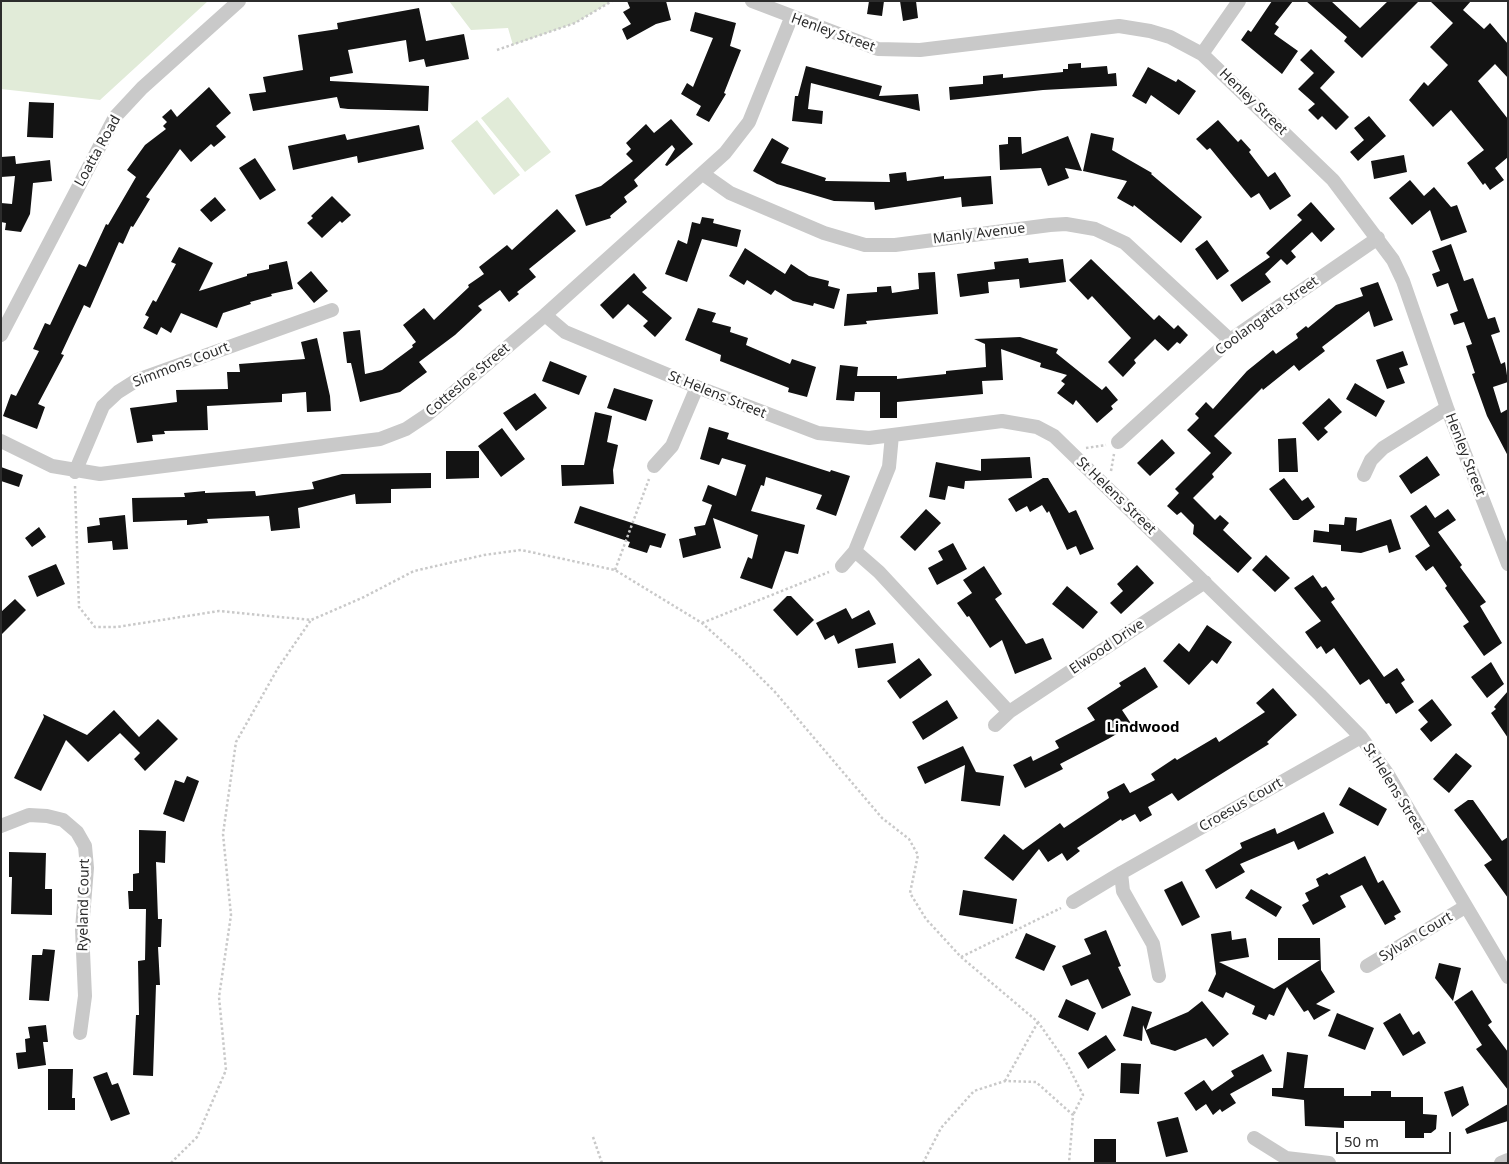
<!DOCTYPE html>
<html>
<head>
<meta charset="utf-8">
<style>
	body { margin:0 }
	#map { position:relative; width:1509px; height:1164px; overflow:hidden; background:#fff; font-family:"Noto Sans",sans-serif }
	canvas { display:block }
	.frame { position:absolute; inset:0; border:2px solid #2c2c2c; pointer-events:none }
	.scale { position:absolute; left:1336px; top:1132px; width:115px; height:22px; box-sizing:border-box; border:2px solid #2c2c2c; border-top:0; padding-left:6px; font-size:15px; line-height:18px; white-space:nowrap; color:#2c2c2c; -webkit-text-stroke:4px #fff; paint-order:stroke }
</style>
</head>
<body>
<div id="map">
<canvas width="1509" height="1164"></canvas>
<div class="frame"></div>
<div class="scale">50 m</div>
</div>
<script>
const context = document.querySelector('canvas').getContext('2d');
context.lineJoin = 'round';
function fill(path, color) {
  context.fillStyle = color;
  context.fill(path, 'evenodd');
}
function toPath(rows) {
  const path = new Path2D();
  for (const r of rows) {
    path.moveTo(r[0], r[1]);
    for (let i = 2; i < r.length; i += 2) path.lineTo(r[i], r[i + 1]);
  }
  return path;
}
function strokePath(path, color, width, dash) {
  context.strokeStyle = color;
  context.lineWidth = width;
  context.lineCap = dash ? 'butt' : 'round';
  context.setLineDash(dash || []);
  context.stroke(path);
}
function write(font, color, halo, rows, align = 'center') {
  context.font = font + ' "Noto Sans",sans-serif';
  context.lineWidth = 5;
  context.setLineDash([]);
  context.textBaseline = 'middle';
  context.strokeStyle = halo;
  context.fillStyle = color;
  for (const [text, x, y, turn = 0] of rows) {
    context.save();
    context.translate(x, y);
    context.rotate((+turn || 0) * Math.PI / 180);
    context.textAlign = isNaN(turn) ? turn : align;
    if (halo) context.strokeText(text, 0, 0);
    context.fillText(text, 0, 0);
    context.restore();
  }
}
const green = toPath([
	[1,1,208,1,100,100,1,89],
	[449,1,612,1,575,23,513,45,508,28,471,30],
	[508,97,551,152,525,172,481,118],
	[477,120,520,175,494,195,451,141]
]);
const building = toPath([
	[627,1,666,1,671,20,656,24,627,40,622,29,631,24,623,12,630,8],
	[869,1,884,1,882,16,867,14],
	[900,1,916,1,918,18,903,21],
	[1272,1,1293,1,1275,24,1279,27,1274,34,1298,51,1282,74,1241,40,1248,30,1251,32],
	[1306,1,1331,1,1360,28,1388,1,1419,1,1362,58,1344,41,1347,37],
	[1430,1,1471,1,1463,10,1484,29,1490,23,1508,44,1508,78,1495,64,1478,81,1508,119,1508,157,1495,168,1504,180,1490,190,1485,183,1483,185,1467,163,1484,150,1451,110,1433,127,1409,100,1424,82,1428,86,1448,65,1430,47,1453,23],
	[419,8,426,41,464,34,469,59,426,67,424,59,409,62,406,40,348,50,353,73,330,77,330,81,429,86,428,111,348,109,340,108,337,97,253,111,249,94,266,92,263,77,303,70,298,35,338,29,337,23],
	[695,12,736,23,730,46,741,50,724,93,726,94,709,122,696,115,701,106,681,94,687,83,693,87,713,38,690,31],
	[1311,49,1335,72,1320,88,1349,117,1336,130,1322,116,1318,120,1308,110,1315,104,1298,89,1314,73,1300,60],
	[1081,63,1081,68,1107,66,1108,74,1116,73,1117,86,1043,90,950,100,949,87,983,84,983,76,1003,74,1003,78,1063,72,1063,69,1068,69,1068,64],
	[806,66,882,86,879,96,918,94,920,111,811,83,808,109,823,111,822,124,792,121,795,96,798,96],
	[1148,67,1176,82,1178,79,1196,91,1179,115,1151,95,1146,104,1132,96],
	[209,87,231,113,216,126,226,137,214,147,211,144,191,162,180,149,146,197,150,199,133,227,131,226,123,244,119,242,90,308,84,305,61,354,64,355,38,404,45,407,37,429,3,416,11,394,16,396,39,351,33,349,45,323,50,325,79,264,86,267,106,224,108,225,136,177,127,170,145,145,166,129,163,126,167,122,162,117,171,109,177,117],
	[29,102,54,103,53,138,27,137],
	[1369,116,1386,136,1358,161,1350,152,1364,140,1354,128],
	[671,119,693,144,667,166,665,165,675,149,672,145,634,180,638,186,624,197,627,202,610,216,611,218,586,226,575,195,601,186,633,161,626,154,631,149,626,143,646,124,654,133],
	[1218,120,1238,142,1241,139,1251,150,1249,152,1268,177,1275,172,1291,196,1270,210,1259,193,1251,198,1210,148,1207,150,1196,139],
	[419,125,424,149,358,163,357,156,293,170,288,146,345,134,347,140],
	[1091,133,1114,138,1112,150,1152,173,1151,174,1202,217,1181,243,1134,205,1133,207,1117,198,1127,181,1083,171],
	[1068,136,1082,171,1065,168,1069,178,1048,186,1041,168,1000,170,999,145,1008,144,1008,137,1021,137,1022,154],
	[772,138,789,148,781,163,826,178,825,181,890,182,889,174,906,172,907,181,944,176,944,179,991,176,993,204,962,207,961,197,875,210,874,202,834,201,777,184,753,171],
	[1404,155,1407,172,1374,179,1371,161],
	[15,156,16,164,50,160,52,181,33,183,30,214,21,232,5,230,6,223,1,222,1,203,12,204,15,176,1,177,1,157],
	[255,158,276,190,260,200,239,168],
	[1410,180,1424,196,1434,187,1451,207,1457,205,1467,232,1441,241,1430,210,1412,225,1389,198],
	[332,196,351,215,342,223,340,221,322,238,307,223,313,218,311,216],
	[215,197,226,210,211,222,200,210],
	[1311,202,1335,229,1321,242,1312,232,1291,251,1296,257,1287,265,1281,259,1265,274,1271,282,1242,302,1230,285,1270,257,1266,253,1302,220,1297,215],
	[557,209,576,231,529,269,536,277,517,292,519,294,509,302,500,290,478,306,482,310,455,335,419,362,427,372,400,392,360,402,351,363,347,363,343,332,360,330,365,374,382,370,413,347,412,345,416,342,403,325,424,308,434,320,469,287,468,285,484,274,479,267,507,245,512,250],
	[702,217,714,219,713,223,741,230,737,247,702,239,687,282,665,274,678,240,687,244,692,222,700,224],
	[1207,240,1229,271,1217,280,1195,249],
	[1451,244,1464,281,1473,278,1488,319,1495,317,1500,332,1491,335,1501,364,1505,362,1508,382,1493,387,1501,413,1508,409,1508,456,1487,416,1472,374,1475,373,1466,346,1472,344,1464,322,1454,325,1450,314,1458,311,1448,283,1437,287,1432,274,1440,271,1432,251],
	[179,247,213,263,199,291,247,276,247,274,269,269,269,265,287,261,293,289,271,294,272,296,250,302,251,304,223,313,217,328,181,313,171,333,161,327,157,335,143,328,149,317,145,315,153,300,156,302,176,264,171,262],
	[745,248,785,274,791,264,809,276,829,281,828,286,840,289,834,309,814,303,813,306,793,301,775,290,771,295,747,280,744,285,729,276],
	[1028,258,1029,263,1063,259,1066,282,1020,288,1019,279,988,282,989,293,960,297,957,274,995,269,994,262],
	[1091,259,1154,320,1159,315,1174,329,1178,325,1188,335,1180,344,1177,342,1168,351,1155,339,1134,360,1136,363,1123,377,1108,362,1131,338,1092,296,1088,300,1069,280],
	[311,271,328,291,314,303,297,283],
	[935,272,938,314,866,321,867,324,844,326,847,294,877,292,877,287,891,286,892,293,919,289,918,273],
	[634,273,647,288,642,292,672,318,655,337,643,326,648,321,628,304,613,319,600,305],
	[1378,282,1393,320,1374,327,1369,311,1322,347,1325,351,1299,371,1294,365,1263,390,1262,388,1214,436,1232,453,1212,474,1214,477,1193,498,1215,520,1220,515,1229,523,1223,530,1252,558,1238,573,1193,534,1194,525,1181,512,1177,515,1167,506,1179,493,1175,489,1211,453,1187,430,1199,418,1195,414,1206,402,1213,409,1247,371,1273,350,1276,354,1298,338,1296,334,1306,326,1308,328,1336,305,1363,296,1360,288],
	[698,308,716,313,712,322,731,327,730,332,748,338,746,345,790,364,792,359,816,367,807,397,788,392,789,388,720,361,721,355,685,340],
	[1020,337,1058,349,1056,353,1102,390,1106,386,1118,400,1111,406,1113,409,1097,423,1076,400,1073,405,1057,393,1065,384,1061,381,1067,375,1040,367,1041,363,1001,349,1003,380,982,381,983,394,897,402,897,418,880,418,880,392,855,392,854,401,836,400,840,365,858,367,857,376,897,376,897,379,946,374,946,371,986,367,985,344,974,339],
	[317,338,330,396,331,411,307,412,306,392,282,394,282,402,207,406,208,430,164,431,165,434,152,435,153,441,137,443,130,408,177,402,176,390,228,389,227,372,240,372,239,364,305,359,301,342],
	[1403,351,1408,365,1399,368,1405,383,1387,389,1376,360],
	[550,361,587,376,579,395,542,381],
	[1355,383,1385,401,1376,417,1346,399],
	[614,388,653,400,646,421,607,408],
	[535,393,547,408,516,431,503,413],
	[1329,398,1342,412,1324,428,1328,432,1318,441,1302,423],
	[595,412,612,416,607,442,618,445,613,470,614,484,562,486,561,465,584,465],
	[709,427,729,433,727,439,830,472,831,470,850,476,836,516,816,509,822,495,766,477,764,486,761,485,751,511,805,525,798,554,785,551,772,589,740,578,748,557,752,559,758,535,713,518,721,548,683,558,679,539,696,535,694,527,705,525,712,505,702,501,708,485,736,496,746,465,722,458,719,465,700,459],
	[502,428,525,459,501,477,478,446],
	[1296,438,1298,472,1279,472,1278,439],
	[1162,439,1175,453,1150,476,1137,463],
	[446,451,479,451,479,478,446,479],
	[1427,456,1440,475,1411,494,1399,476],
	[1030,457,1032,478,965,481,964,489,948,486,945,500,929,497,936,462,981,471,981,459],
	[1,467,23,475,19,487,1,481],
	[431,473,431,488,391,489,391,503,356,504,355,494,298,508,300,528,271,531,269,516,207,519,208,523,187,525,187,520,133,522,132,498,185,497,184,493,205,491,205,493,255,491,256,496,314,489,312,482,342,474],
	[1043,478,1048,478,1069,513,1076,510,1094,549,1080,555,1076,546,1067,550,1049,511,1047,513,1042,505,1030,512,1027,506,1016,512,1008,499],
	[1284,478,1302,501,1308,497,1315,507,1298,520,1293,520,1269,489],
	[1426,505,1435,518,1448,509,1456,520,1438,532,1462,565,1460,567,1486,602,1480,606,1502,643,1484,656,1463,626,1469,622,1445,588,1447,586,1433,566,1426,571,1415,556,1430,546,1410,516],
	[580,506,666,534,661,548,650,545,647,553,628,547,630,542,574,523],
	[926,509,941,523,915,551,900,537],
	[125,515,128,549,113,550,112,541,88,543,87,527,100,525,99,518],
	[1345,517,1357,518,1356,531,1391,519,1401,549,1389,553,1387,545,1361,553,1341,551,1341,545,1313,542,1314,530,1329,532,1329,524,1344,525],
	[39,527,46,537,32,547,25,538],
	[953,543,967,569,937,585,928,568,943,560,938,551],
	[1266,555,1290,578,1275,592,1252,570],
	[56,564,65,584,37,597,28,576],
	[1137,565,1154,583,1121,614,1110,603,1123,591,1117,584],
	[984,566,1002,594,995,599,1026,644,1043,638,1052,659,1015,674,1002,640,990,648,969,616,967,617,957,603,972,593,963,580],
	[1313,575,1322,588,1326,586,1335,599,1331,602,1384,677,1397,668,1405,680,1401,683,1414,702,1396,714,1389,703,1386,704,1369,679,1360,685,1334,648,1326,654,1321,646,1317,649,1305,632,1321,621,1294,588],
	[1067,586,1098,612,1083,629,1052,604],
	[787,596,791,596,814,620,797,636,773,610],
	[15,599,26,610,1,635,1,612],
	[846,608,852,619,869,610,876,624,838,644,834,635,825,640,816,623],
	[1207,625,1232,642,1217,664,1212,660,1189,685,1163,661,1179,643,1189,652],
	[893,643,896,663,858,668,855,649],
	[919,658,932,675,900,699,887,681],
	[1491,662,1504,684,1487,698,1471,677],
	[1145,667,1158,687,1122,710,1132,725,1108,739,1060,764,1063,769,1025,788,1013,765,1031,756,1033,761,1059,748,1055,741,1095,720,1087,708,1121,686,1119,683],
	[1273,688,1297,715,1267,742,1269,744,1178,801,1172,793,1148,807,1152,815,1140,822,1135,814,1122,821,1121,819,1077,848,1080,851,1067,861,1062,853,1048,862,1039,849,1013,881,984,858,1004,834,1023,850,1060,823,1064,828,1109,798,1107,792,1124,783,1130,793,1155,780,1151,774,1175,758,1177,760,1216,737,1219,742,1265,712,1256,703],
	[1508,691,1508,738,1491,713,1496,709,1494,707],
	[1432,699,1452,725,1431,742,1420,729,1428,722,1418,710],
	[947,700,958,718,923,740,912,722],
	[114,710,139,737,158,719,178,739,145,771,134,759,140,753,120,733,88,762,66,740,41,791,14,778,44,717,43,714,87,735],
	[963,746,976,772,1004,776,1000,806,961,801,965,765,925,784,917,767],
	[1456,753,1472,766,1449,793,1433,779],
	[187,776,199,781,184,822,163,814,175,780,184,783],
	[1349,787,1387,809,1378,826,1339,805],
	[1468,800,1473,800,1502,841,1508,837,1508,898,1484,865,1492,860,1454,810],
	[1324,812,1334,833,1298,850,1294,841,1240,864,1245,872,1216,889,1205,870,1242,848,1240,843,1275,828,1277,834],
	[139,830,166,831,165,863,156,862,158,919,162,919,161,947,158,947,160,985,156,985,153,1076,133,1075,136,1015,139,1015,138,961,145,960,146,909,129,909,128,891,133,891,133,874,139,873],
	[9,852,46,853,45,889,52,889,52,915,11,914,12,877,9,877],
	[1365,856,1378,883,1383,880,1401,912,1394,916,1396,919,1385,925,1362,885,1340,896,1346,907,1313,925,1302,905,1309,901,1305,893,1319,886,1316,879,1327,873,1329,875],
	[1182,881,1200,917,1182,926,1164,890],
	[1251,889,1282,907,1276,917,1245,898],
	[963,890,1017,899,1013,924,959,915],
	[1106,930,1121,966,1118,967,1131,995,1102,1009,1088,979,1071,986,1062,966,1091,954,1084,939],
	[1231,931,1232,940,1246,938,1249,957,1219,962,1274,989,1320,960,1278,960,1278,938,1320,938,1321,970,1335,992,1316,1004,1331,1010,1314,1020,1308,1010,1304,1012,1287,987,1274,1016,1269,1014,1266,1020,1252,1014,1255,1006,1226,992,1223,998,1208,991,1216,974,1211,934],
	[1026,933,1056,946,1044,971,1015,958],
	[43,949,55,950,49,1001,29,1000,32,955,42,955],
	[1439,963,1461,968,1453,1001,1435,978],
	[1472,990,1492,1022,1488,1025,1508,1052,1508,1090,1476,1049,1482,1045,1454,1002],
	[1066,999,1096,1013,1088,1031,1058,1017],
	[1202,1001,1229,1034,1213,1047,1206,1038,1175,1051,1151,1044,1143,1025,1142,1041,1123,1036,1132,1006,1152,1012,1146,1030,1188,1012],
	[1337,1013,1374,1028,1365,1050,1328,1036],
	[1400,1013,1413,1035,1419,1031,1426,1043,1403,1056,1383,1023],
	[46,1025,48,1042,43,1042,46,1065,18,1069,16,1053,26,1052,25,1039,30,1038,28,1027],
	[1106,1035,1116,1050,1088,1069,1078,1053],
	[1287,1052,1308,1055,1304,1088,1344,1088,1344,1096,1371,1096,1371,1091,1391,1091,1391,1097,1423,1097,1423,1114,1437,1115,1436,1129,1431,1133,1424,1133,1424,1138,1405,1138,1405,1121,1344,1121,1344,1128,1305,1126,1304,1100,1272,1096,1272,1088,1283,1088],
	[1263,1054,1272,1071,1230,1094,1236,1103,1222,1112,1220,1109,1213,1115,1206,1104,1196,1111,1184,1093,1204,1080,1212,1091,1234,1076,1231,1071],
	[1121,1063,1141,1064,1139,1094,1120,1093],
	[48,1069,73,1069,72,1098,75,1098,75,1110,48,1110],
	[107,1072,112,1085,118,1083,130,1114,111,1121,93,1077],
	[1463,1086,1469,1105,1452,1117,1444,1092],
	[1508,1104,1508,1121,1467,1134,1465,1129],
	[1178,1117,1188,1152,1166,1157,1157,1122],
	[1094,1139,1116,1139,1116,1163,1094,1163]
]);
const path = toPath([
	[497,50,575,23,612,1],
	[1086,448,1106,445],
	[1111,471,1114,454],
	[75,486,79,607,95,627,117,627,219,611,311,620,362,598,414,571,484,555,521,550,615,570,702,623,742,659,775,692,882,818,909,839,918,855,910,893,926,919,961,957,1038,1022,1066,1062,1083,1095,1073,1115],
	[615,570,649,479],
	[702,623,829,572],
	[961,957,1061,908],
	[1005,1081,1038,1022],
	[593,1137,602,1163],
	[171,1163,197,1137,226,1070,219,997,231,915,223,834,236,742,278,668,311,620],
	[923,1163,941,1128,974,1091,1005,1081,1036,1082,1073,1115,1069,1163]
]);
const minor = toPath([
	[752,1,878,49,920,50,1119,26,1150,31,1170,37,1202,54,1333,180,1393,260,1403,281,1447,408,1508,564],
	[1202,54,1239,1],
	[703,174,730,193,824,233,865,245,895,245,1050,225,1066,224,1095,229,1125,243,1230,340],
	[545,315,565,332,697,387,818,433,869,438,1002,421,1037,427,1054,436,1320,695,1361,737,1387,773,1508,977],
	[1,335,115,117,142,88,239,1],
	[1,441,52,466,100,474,380,439,406,429,427,415,545,315,725,153,749,122,791,18],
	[1118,442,1230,340,1378,238],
	[654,466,672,446,697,387],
	[75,472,103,406,118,392,137,380,332,310],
	[1364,475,1371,460,1383,448,1447,408],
	[855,551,879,572,1009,712],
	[842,566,855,551,889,467,892,435],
	[995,725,1009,712,1205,582],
	[1,826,29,815,47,816,63,820,77,832,85,846,87,868,82,929,85,996,80,1033],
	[1121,873,1123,891,1153,944,1159,976],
	[1073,902,1121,873,1361,737],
	[1367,966,1465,907],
	[1254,1138,1286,1158,1329,1163],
	[1501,1163,1508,1160]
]);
const streetNames = [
	["Henley Street",833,33,20],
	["Henley Street",1253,102,44],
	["Loatta Road",98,151,-61],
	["Manly Avenue",979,234,-7],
	["Coolangatta Street",1267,316,-36],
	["Simmons Court",181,365,-21],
	["Cottesloe Street",468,380,-40],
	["St Helens Street",717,395,22],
	["Henley Street",1465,455,69],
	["St Helens Street",1116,496,44],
	["Elwood Drive",1107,647,-34],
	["St Helens Street",1394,789,58],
	["Croesus Court",1241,805,-30],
	["Ryeland Court",84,905,-89],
	["Sylvan Court",1416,937,-31]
];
const neighbourhoodNames = [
	["Lindwood",1143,728]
];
fill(green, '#e1ebd8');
fill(building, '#131313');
strokePath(path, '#c9c9c9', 2.5, [2.5, 2.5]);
strokePath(minor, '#c9c9c9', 14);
write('14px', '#2c2c2c', '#fff', streetNames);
write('bold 15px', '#000', '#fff', neighbourhoodNames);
</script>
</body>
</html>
